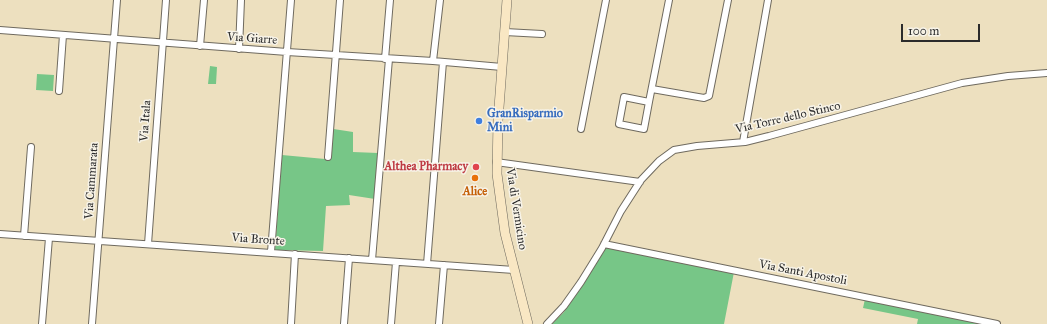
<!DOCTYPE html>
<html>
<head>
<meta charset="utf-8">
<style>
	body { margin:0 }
	#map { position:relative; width:1047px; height:324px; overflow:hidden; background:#ede0bf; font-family:"IM FELL Great Primer",serif }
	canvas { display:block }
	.scale { position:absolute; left:901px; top:24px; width:79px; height:18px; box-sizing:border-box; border:2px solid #2b2b2b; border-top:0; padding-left:5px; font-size:12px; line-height:14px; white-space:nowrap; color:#2b2b2b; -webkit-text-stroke:3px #f7f3e8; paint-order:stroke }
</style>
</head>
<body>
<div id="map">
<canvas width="1047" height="324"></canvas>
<div class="scale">100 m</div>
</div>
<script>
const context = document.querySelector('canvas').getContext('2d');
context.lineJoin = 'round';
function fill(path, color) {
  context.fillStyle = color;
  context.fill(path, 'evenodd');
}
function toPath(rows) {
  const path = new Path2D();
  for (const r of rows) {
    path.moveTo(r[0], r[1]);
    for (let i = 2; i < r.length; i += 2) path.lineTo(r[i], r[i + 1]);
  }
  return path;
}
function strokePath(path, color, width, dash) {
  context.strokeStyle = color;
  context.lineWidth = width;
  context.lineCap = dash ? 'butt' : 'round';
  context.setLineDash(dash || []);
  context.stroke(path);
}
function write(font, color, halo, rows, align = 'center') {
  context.font = font + ' "IM FELL Great Primer",serif';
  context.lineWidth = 3;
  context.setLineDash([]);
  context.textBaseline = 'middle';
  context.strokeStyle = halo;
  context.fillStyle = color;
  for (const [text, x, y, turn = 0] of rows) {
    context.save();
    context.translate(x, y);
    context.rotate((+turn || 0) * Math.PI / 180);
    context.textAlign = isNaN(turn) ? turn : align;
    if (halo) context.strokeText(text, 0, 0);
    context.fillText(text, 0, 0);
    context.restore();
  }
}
const green = toPath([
	[210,66,217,67,216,84,208,84],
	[37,74,54,75,53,91,36,90],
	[327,128,353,132,353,152,378,153,375,199,349,195,350,205,326,206,323,251,275,250,282,155,325,159],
	[605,246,734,272,724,324,552,324,564,312,583,285],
	[865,299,984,324,917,324,918,319,863,308]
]);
const street = toPath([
	[0,30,287,52,433,61,502,67],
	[505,32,542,34],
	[200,46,204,0],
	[239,49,241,0],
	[385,59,390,0],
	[433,61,440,0],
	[652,89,704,98,709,96,728,0],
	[59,91,63,35],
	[624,97,649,102,644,129,619,124,624,97],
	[649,102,669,0],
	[581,129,606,0],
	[743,142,768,0],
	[328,157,340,0],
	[496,162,640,182],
	[0,234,514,270],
	[24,236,31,147],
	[148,244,166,0],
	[604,244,997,324],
	[271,252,291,0],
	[372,260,389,59],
	[427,264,443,62],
	[42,324,49,238],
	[92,324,117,0],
	[291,324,295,254],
	[344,324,349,258],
	[391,324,396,262],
	[439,324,444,265],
	[547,324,564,306,581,282,602,248,621,211,641,180,659,161,674,150,697,146,745,142,769,136,962,83,1008,76,1047,73]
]);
const secondary = toPath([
	[507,0,498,121,497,174,505,233,528,324]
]);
const markers = [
	[479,121,4,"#3f7fe0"],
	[476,167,4,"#e0444e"],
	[475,178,4,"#e8710a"]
];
const streetNames = [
	["Via Giarre",252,39,4],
	["Via Torre dello Stinco",788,118,-13],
	["Via Itala",146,121,-86],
	["Via Cammarata",92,181,-86],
	["Via di Vermicino",516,209,81],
	["Via Bronte",258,240,4],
	["Via Santi Apostoli",803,273,11]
];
const shopNames = [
	["GranRisparmio",487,114],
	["Mini",487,128]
];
const healthNames = [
	["Althea Pharmacy",468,167]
];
const foodNames = [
	["Alice",475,192]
];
fill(green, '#77c687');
strokePath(street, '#6f6a5f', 8);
strokePath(secondary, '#6f6a5f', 10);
strokePath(street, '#fff', 6);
strokePath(secondary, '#f9e7c3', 9);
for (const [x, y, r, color] of markers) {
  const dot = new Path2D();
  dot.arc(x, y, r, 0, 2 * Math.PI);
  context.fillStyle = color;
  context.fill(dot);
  strokePath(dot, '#f7f3e8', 1.5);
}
write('12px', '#2b2b2b', '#f7f3e8', streetNames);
write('bold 12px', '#366cbe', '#f7f3e8', shopNames, 'left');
write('bold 12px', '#be3a42', '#f7f3e8', healthNames, 'right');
write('bold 12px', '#c56008', '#f7f3e8', foodNames);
</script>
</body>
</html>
